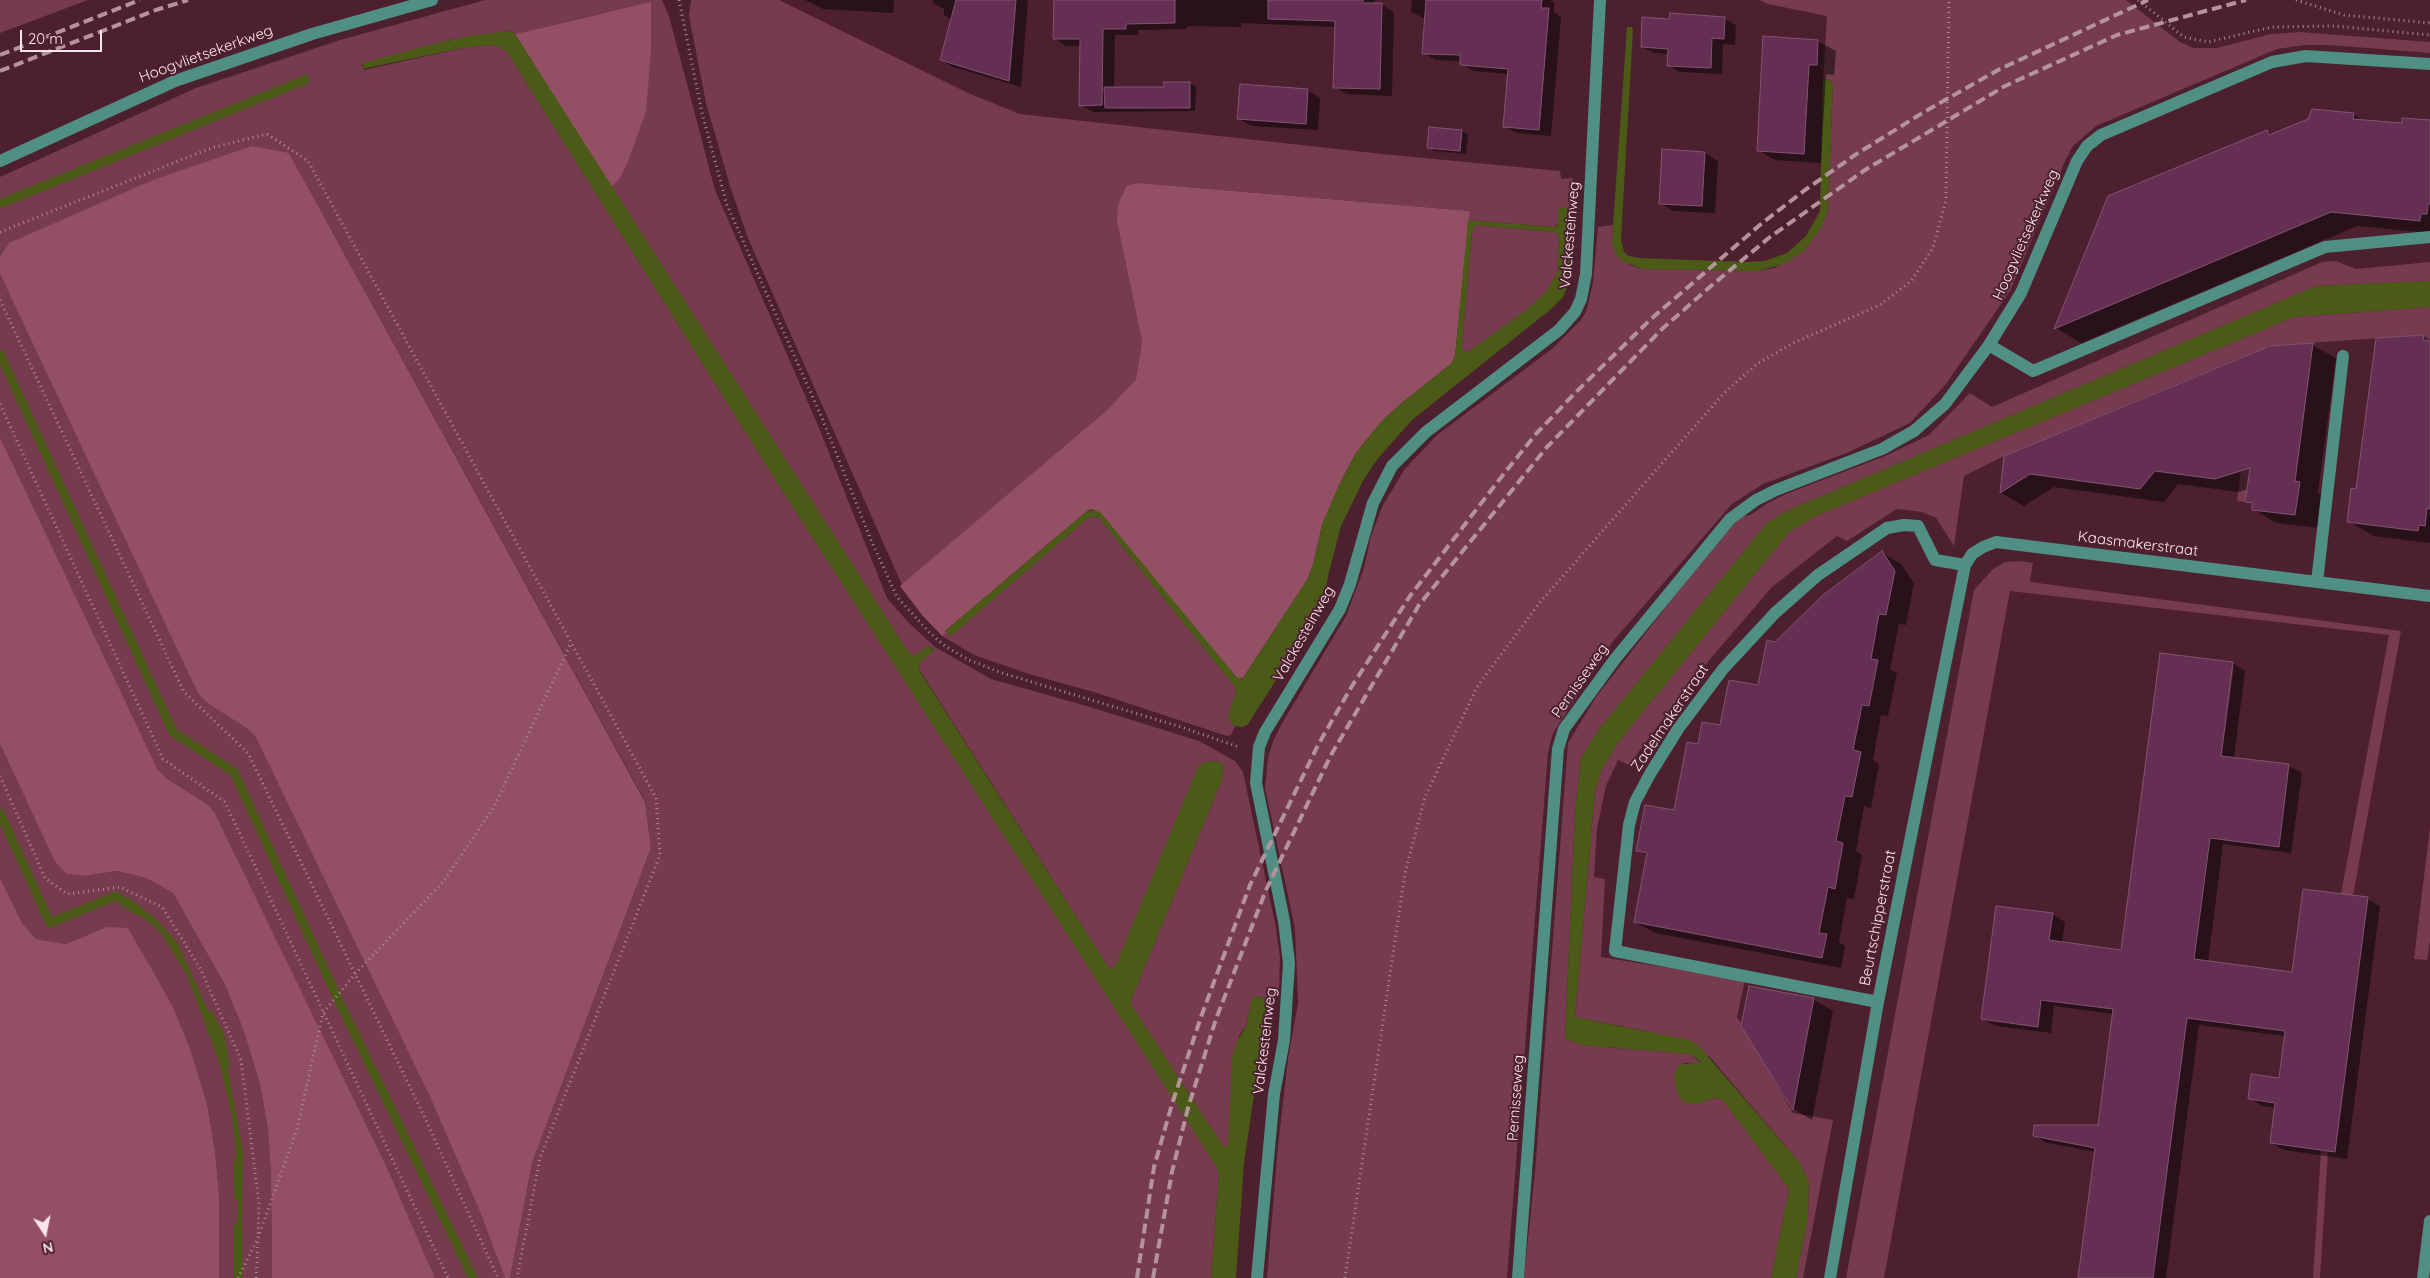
<!DOCTYPE html>
<html>
<head>
<meta charset="utf-8">
<style>
	body { margin:0 }
	#map { position:relative; width:2430px; height:1278px; overflow:hidden; background:#4d202f; font-family:Quicksand,sans-serif }
	canvas { display:block }
	.north { position:absolute; left:20px; top:1208px; width:50px; height:50px; -webkit-text-stroke:4px #4d202f; paint-order:stroke; rotate:169deg; font-size:14px; font-weight:700; line-height:20px; text-align:center; color:#fde5eb }
	.north::after { content:''; display:block; margin:auto; width:18px; height:22px; background:#fde5eb; clip-path:polygon(50% 0,100% 100%,50% 72%,0 100%) }
	.scale { position:absolute; left:20px; top:30px; width:82px; height:22px; box-sizing:border-box; border:2px solid #fde5eb; border-top:0; padding-left:6px; font-size:15px; line-height:18px; white-space:nowrap; color:#fde5eb; -webkit-text-stroke:4px #4d202f; paint-order:stroke }
</style>
</head>
<body>
<div id="map">
<canvas width="2430" height="1278"></canvas>
<div class="north">N</div>
<div class="scale">20 m</div>
</div>
<script>
const context = document.querySelector('canvas').getContext('2d');
context.lineJoin = 'round';
function fill(path, color) {
  context.fillStyle = color;
  context.fill(path, 'evenodd');
}
function toPath(rows) {
  const path = new Path2D();
  for (const r of rows) {
    path.moveTo(r[0], r[1]);
    for (let i = 2; i < r.length; i += 2) path.lineTo(r[i], r[i + 1]);
  }
  return path;
}
function strokePath(path, color, width, dash) {
  context.strokeStyle = color;
  context.lineWidth = width;
  context.lineCap = dash ? 'butt' : 'round';
  context.setLineDash(dash || []);
  context.stroke(path);
}
function write(font, color, halo, rows, align = 'center') {
  context.font = font + ' Quicksand,sans-serif';
  context.lineWidth = 4;
  context.setLineDash([]);
  context.textBaseline = 'middle';
  context.strokeStyle = halo;
  context.fillStyle = color;
  for (const [text, x, y, turn = 0] of rows) {
    context.save();
    context.translate(x, y);
    context.rotate((+turn || 0) * Math.PI / 180);
    context.textAlign = isNaN(turn) ? turn : align;
    if (halo) context.strokeText(text, 0, 0);
    context.fillText(text, 0, 0);
    context.restore();
  }
}
const green = toPath([
	[0,0,88,0,0,33],
	[485,0,662,0,669,16,715,190,817,423,887,598,908,622,935,647,991,679,1090,707,1199,741,1235,761,1243,772,1276,928,1280,957,1279,992,1268,999,1255,996,1251,1000,1247,1024,1239,1036,1228,1145,1226,1147,1223,1146,1130,1003,1223,777,1222,762,1206,761,1115,967,1109,968,919,669,922,660,934,650,928,646,916,655,912,655,907,650,611,188,620,178,646,112,647,85,607,12,515,34,510,31,450,40,361,65,364,70,467,47,496,45,507,52,778,484,1217,1166,1219,1175,1211,1278,510,1278,532,1163,651,848,645,801,289,153,0,257,0,177,196,88,340,40],
	[691,0,779,0,968,93,1020,114,1382,154,1560,171,1561,179,1573,178,1572,209,1558,208,1559,223,1554,227,1469,220,1470,211,1139,183,1127,185,1117,222,1142,341,1136,379,1107,410,902,585,748,238,730,186,706,103,689,16],
	[1759,0,2126,0,2180,42,2193,48,2217,48,2271,34,2300,32,2430,42,2430,53,2329,45,2305,45,2277,49,2096,126,2073,146,2065,161,2010,291,1946,384,1910,423,1849,452,1763,484,1732,504,1614,640,1553,733,1548,752,1507,1278,1267,1278,1278,1146,1288,1059,1298,1003,1295,928,1265,788,1268,758,1273,741,1284,720,1346,616,1364,568,1371,536,1382,507,1404,470,1437,435,1552,349,1580,321,1586,312,1593,283,1598,227,1613,225,1612,246,1630,265,1642,269,1758,271,1774,268,1792,259,1828,213,1833,83,1828,79,1823,80,1827,16,1768,4],
	[1476,225,1555,232,1559,236,1557,273,1547,292,1525,311,1468,352,1463,351,1462,347,1472,232],
	[2336,261,2356,269,2430,262,2430,281,2316,286,1784,512,1767,523,1599,729,1581,758,1575,813,1565,1038,1581,1045,1690,1054,1701,1063,1684,1063,1674,1073,1698,1104,1714,1098,1722,1099,1789,1189,1771,1278,1524,1278,1535,1172,1568,743,1596,697,1704,558,1740,517,1750,515,1768,503,1786,494,1885,456,1929,435,1970,393,1992,407,2322,262],
	[0,274,207,703,248,729,255,736,430,1097,480,1212,505,1278,435,1278,389,1172,207,804,166,778,157,768,0,437],
	[2430,307,2430,341,2423,340,2423,335,2266,346,2245,502,2237,501,2256,354,2242,357,2162,390,2004,456,1964,476,1954,546,1936,518,1922,512,1897,509,1847,541,1837,536,1772,587,1688,685,1629,765,1618,760,1606,786,1597,828,1594,877,1605,879,1601,957,1745,980,1737,1017,1793,1113,1833,1120,1803,1278,1796,1278,1808,1218,1809,1182,1799,1162,1709,1056,1651,1032,1575,1017,1595,790,1601,771,1617,744,1790,531,1816,516,2294,317],
	[1095,517,1099,518,1235,687,1236,692,1231,721,1235,726,1231,735,1227,736,1094,692,1029,674,974,655,942,636,947,632,951,635,1088,518],
	[2019,561,2033,563,2030,582,2401,631,2353,896,2341,894,2389,635,2010,591,1884,1278,1846,1278,1974,590,1993,569,2005,562],
	[0,744,55,862,66,874,84,876,117,871,146,878,173,893,225,985,243,1029,260,1084,268,1130,271,1175,272,1278,219,1278,219,1195,215,1150,207,1104,106,927,66,944,36,939,22,923,0,878],
	[2430,827,2430,940,2427,960,2414,959],
	[2321,1150,2328,1151,2320,1278,2313,1278]
]);
const forest = toPath([
	[651,2,651,49,646,112,627,164,620,178,611,188,515,34],
	[252,146,289,153,645,802,651,848,532,1163,510,1278,505,1278,480,1212,430,1097,255,736,248,729,207,703,198,693,0,274,0,257,9,243,153,180],
	[1139,183,1470,211,1455,356,1452,363,1398,406,1380,423,1356,453,1341,481,1322,525,1313,565,1307,580,1243,678,1238,679,1092,509,1087,511,945,631,947,632,942,636,922,615,900,586,1107,410,1136,379,1142,341,1117,222,1118,205,1127,185],
	[0,437,157,768,166,778,207,804,214,812,389,1172,435,1278,272,1278,271,1175,268,1130,260,1084,243,1029,225,985,173,893,146,878,117,871,84,876,66,874,55,862,0,744],
	[0,878,22,923,36,939,66,944,106,927,128,928,172,1005,190,1049,207,1104,215,1150,219,1195,219,1278,0,1278]
]);
const water = toPath([
	[1627,27,1632,27,1633,30,1621,239,1624,252,1629,256,1639,258,1747,262,1765,261,1787,253,1806,236,1820,211,1823,80,1828,79,1833,83,1828,211,1820,230,1805,250,1784,264,1758,271,1642,269,1620,260,1612,246,1613,225],
	[510,31,515,34,907,650,912,655,916,655,928,646,934,651,922,660,919,670,1109,968,1115,967,1198,767,1206,761,1222,762,1223,777,1130,1003,1223,1146,1226,1147,1228,1145,1232,1059,1236,1044,1247,1024,1251,1000,1255,996,1268,999,1244,1163,1236,1278,1211,1278,1219,1175,1216,1166,778,484,507,52,496,45,467,47,362,69,363,63,425,46,469,36],
	[1561,207,1572,209,1573,212,1569,282,1563,297,1550,310,1412,420,1379,457,1364,479,1341,526,1328,576,1324,605,1248,724,1243,727,1235,726,1230,721,1228,716,1236,692,1235,687,1099,518,1095,517,1088,518,951,636,945,631,1087,511,1095,510,1101,513,1238,679,1243,678,1307,580,1313,565,1322,525,1341,481,1356,453,1380,423,1398,406,1452,363,1455,356,1468,220,1554,227,1558,225,1558,208],
	[1476,225,1555,232,1559,236,1557,273,1546,292,1525,311,1468,352,1463,351,1462,347,1472,232],
	[2430,281,2430,307,2294,317,1816,516,1790,531,1617,744,1601,771,1595,790,1575,1017,1689,1040,1698,1045,1799,1162,1809,1182,1808,1218,1796,1278,1771,1278,1789,1189,1722,1099,1714,1098,1698,1104,1684,1103,1677,1093,1674,1073,1679,1065,1701,1062,1690,1054,1581,1045,1565,1038,1575,813,1581,758,1599,729,1767,523,1784,512,2316,286],
	[128,897,156,919,178,944,214,1024,229,1075,243,1151,242,1232,237,1236,238,1177,232,1115,219,1062,187,975,161,933,145,919,125,908]
]);
const shadow = toPath([
	[805,0,894,0,893,13,823,9],
	[933,0,1028,0,1021,87,953,67,941,60,952,20,944,15,944,9,933,3],
	[1056,0,1375,0,1375,5,1382,5,1394,12,1392,96,1347,94,1334,87,1336,27,1241,23,1241,27,1187,26,1187,29,1138,30,1138,35,1115,35,1114,89,1165,88,1190,83,1196,87,1195,111,1093,112,1080,105,1081,46,1066,46,1054,38],
	[1412,0,1551,0,1554,2,1554,12,1561,17,1551,136,1517,133,1504,126,1509,74,1474,71,1461,64,1461,61,1436,60,1423,53,1426,19,1411,12],
	[1671,15,1725,19,1736,25,1735,45,1723,44,1722,74,1680,72,1668,65,1669,54,1654,53,1642,47,1671,20],
	[1764,38,1818,41,1836,51,1834,75,1826,74,1821,163,1775,160,1758,150],
	[1307,90,1320,98,1318,130,1251,126,1239,119],
	[2353,114,2366,122,2403,125,2430,121,2430,233,2357,226,2081,343,2056,328,2109,197,2267,131,2273,135],
	[1462,131,1468,134,1466,154,1435,151,1429,147],
	[1664,151,1705,153,1718,161,1715,213,1673,211,1661,204],
	[2424,336,2430,340,2430,543,2374,536,2348,521,2358,490],
	[2312,345,2336,358,2318,493,2323,496,2319,528,2276,523,2253,509,2253,506,2247,502,2248,489,2239,492,2178,484,2164,502,2054,487,2024,506,2001,493,2005,457],
	[1882,553,1901,564,1914,583,1906,625,1899,624,1890,669,1897,673,1888,716,1881,715,1873,760,1879,764,1871,808,1864,806,1856,851,1862,855,1854,899,1847,898,1839,942,1845,946,1841,968,1655,933,1635,922,1648,856,1638,851,1675,812,1699,745,1721,727,1759,687,1775,643],
	[2161,654,2233,663,2245,671,2234,758,2289,766,2302,773,2291,853,2223,844,2208,962,2293,973,2304,890,2367,899,2380,906,2347,1159,2284,1150,2271,1143,2276,1108,2262,1106,2249,1098,2252,1075,2280,1079,2285,1036,2199,1025,2166,1278,2080,1278,2096,1152,2047,1143,2034,1135,2035,1126,2099,1127,2114,1014,2054,1006,2051,1033,1996,1026,1983,1019,1997,907,2052,914,2065,922,2062,943,2122,951],
	[2231,667,2234,667,2221,762,2219,762],
	[1750,988,1814,1000,1833,1011,1812,1120,1794,1109,1743,1026]
]);
const stream = toPath([
	[2,203,305,80],
	[0,354,173,732,234,772,337,997,473,1278],
	[0,813,50,923,116,896,136,910],
	[209,1015,220,1036,225,1066],
	[238,1195,238,1163],
	[238,1278,238,1226]
]);
const building = toPath([
	[956,0,1016,0,1009,81,940,60,956,0],
	[1054,0,1175,0,1175,23,1126,24,1126,29,1103,29,1102,105,1079,106,1080,39,1053,39,1054,0],
	[1268,0,1363,0,1363,3,1382,3,1380,89,1333,88,1335,21,1268,19,1268,0],
	[1426,0,1542,0,1541,8,1549,8,1539,130,1503,127,1508,69,1460,65,1460,55,1422,54,1426,0],
	[1670,13,1725,17,1724,39,1712,38,1711,68,1667,66,1668,49,1641,47,1642,17,1669,19,1670,13],
	[1763,36,1818,40,1817,65,1809,65,1804,154,1757,151,1763,36],
	[1164,82,1190,82,1190,108,1105,108,1104,87,1164,87,1164,82],
	[1240,84,1308,89,1306,124,1237,119,1240,84],
	[2312,109,2354,113,2353,119,2402,123,2402,118,2430,120,2430,204,2428,204,2427,214,2421,214,2420,221,2331,212,2054,329,2108,196,2267,130,2269,135,2308,119,2312,109],
	[1429,127,1462,130,1460,151,1427,148,1429,127],
	[1662,149,1705,152,1702,206,1659,204,1662,149],
	[2424,335,2423,340,2430,341,2430,509,2427,508,2425,526,2419,525,2418,531,2347,522,2351,488,2356,489,2376,338,2424,335],
	[2313,343,2295,481,2300,482,2295,515,2252,510,2252,503,2245,502,2250,468,2215,479,2155,471,2140,489,2030,474,2000,493,2004,456,2270,346,2313,343],
	[1882,551,1895,571,1886,615,1879,614,1871,659,1878,660,1869,706,1862,705,1853,750,1861,752,1852,797,1845,796,1836,841,1843,843,1835,889,1828,887,1819,933,1827,934,1822,958,1634,922,1647,853,1636,851,1645,805,1674,810,1687,742,1698,744,1702,722,1720,725,1729,680,1758,685,1767,640,1775,642,1823,595,1882,551],
	[2160,653,2233,662,2221,756,2289,764,2279,847,2210,838,2194,959,2292,972,2303,889,2368,897,2335,1152,2270,1143,2275,1103,2248,1099,2251,1074,2279,1078,2285,1031,2187,1018,2153,1278,2078,1278,2095,1148,2033,1136,2034,1125,2098,1125,2113,1009,2041,1000,2038,1027,1981,1019,1996,906,2053,913,2049,940,2121,950,2160,653],
	[1749,986,1814,998,1793,1110,1741,1026,1749,986]
]);
const path = toPath([
	[679,0,702,113,727,205,822,418,871,540,897,597,930,633,945,646,969,660,1002,673,1181,727,1239,747],
	[2138,0,2184,37,2208,42,2272,27,2334,26,2430,35],
	[2296,0,2344,15,2430,23],
	[0,232,211,148,267,134,308,161,656,798,660,855,540,1158,517,1278],
	[0,300,184,692,248,753,424,1116,498,1278],
	[0,404,163,759,225,802,448,1278],
	[0,776,45,878,67,894,120,887,162,907,200,968,241,1060,259,1204,258,1235],
	[238,1278,258,1238,297,1129,323,1013,355,974,443,882,494,807,571,643],
	[256,1278,258,1241],
	[1345,1278,1405,873,1425,797,1477,687,1541,601,1724,393,1757,364,1793,343,1880,305,1911,281,1933,248,1946,200,1949,0]
]);
const minor = toPath([
	[0,161,175,81,312,34,432,0],
	[1989,345,2033,371,2325,247,2430,237],
	[2317,582,2343,356],
	[1878,1002,1615,951,1629,825,1635,802,1650,774,1678,729,1723,669,1775,613,1818,575,1887,528,1904,525,1918,526,1935,560,1965,565],
	[1257,1278,1274,1094,1284,1040,1289,963,1284,921,1256,783,1259,747,1265,732,1340,609,1350,584,1373,503,1392,466,1426,432,1559,330,1575,312,1581,299,1586,274,1600,0],
	[1518,1278,1558,749,1564,729,1615,659,1730,519,1756,500,1776,490,1882,449,1914,431,1945,404,1989,345,2021,293,2077,161,2087,146,2101,135,2272,62,2306,56,2430,64],
	[1830,1278,1878,1002,1965,565,1972,554,1983,547,1996,542,2430,596],
	[2423,1278,2430,1221]
]);
const rail = toPath([
	[0,55,140,0],
	[0,71,156,10,188,0],
	[1137,1278,1154,1167,1172,1104,1201,1017,1250,885,1318,745,1352,686,1410,596,1499,480,1535,435,1576,392,1651,319,1761,224,1805,190,1855,155,1924,112,1998,70,2148,0],
	[1153,1278,1172,1172,1188,1108,1216,1019,1266,890,1331,755,1419,605,1547,447,1662,329,1711,286,1770,237,1865,170,2005,86,2117,35,2246,0]
]);
const streetNames = [
	["Hoogvlietsekerkweg",206,54,-20],
	["Valckesteinweg",1570,235,-85],
	["Hoogvlietsekerkweg",2026,235,-66],
	["Kaasmakerstraat",2138,544,7],
	["Valckesteinweg",1304,634,-60],
	["Pernisseweg",1580,681,-55],
	["Zadelmakerstraat",1670,718,-56],
	["Beurtschipperstraat",1878,918,-79],
	["Valckesteinweg",1265,1041,-83],
	["Pernisseweg",1516,1098,-86]
];
fill(green, '#763b4e');
fill(forest, '#935065');
fill(water, '#4b5a16');
fill(shadow, '#0007');
strokePath(stream, '#4b5a16', 9);
fill(building, '#652f54');
strokePath(building, '#805471', 1);
strokePath(path, '#ad8b95', 3, [1, 4]);
strokePath(minor, '#509084', 12);
strokePath(rail, '#b4939d', 4, [10, 5]);
write('15px', '#fde5eb', '#4d202f', streetNames);
</script>
</body>
</html>
